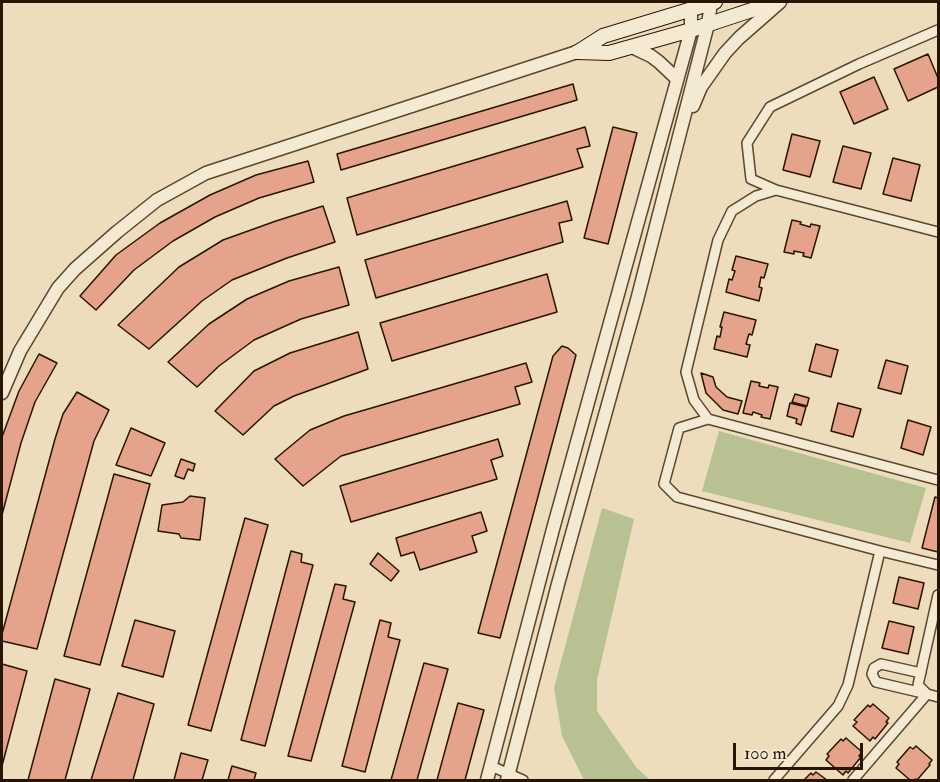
<!DOCTYPE html>
<html>
<head>
<meta charset="utf-8">
<style>
	body { margin:0 }
	#map { position:relative; width:940px; height:782px; overflow:hidden; background:#eeddbc; font-family:"IM FELL Double Pica",serif }
	canvas { display:block }
	.frame { position:absolute; inset:0; border:3px solid #281500; pointer-events:none }
	.scale { position:absolute; left:733px; top:743px; width:130px; height:27px; box-sizing:border-box; border:3px solid #281500; border-top:0; padding-left:8px; font-size:18px; line-height:21px; white-space:nowrap; color:#281500; -webkit-text-stroke:4px #f4e9d3; paint-order:stroke }
</style>
</head>
<body>
<div id="map">
<canvas width="940" height="782"></canvas>
<div class="frame"></div>
<div class="scale">100 m</div>
</div>
<script>
const context = document.querySelector('canvas').getContext('2d');
context.lineJoin = 'round';
function fill(path, color) {
  context.fillStyle = color;
  context.fill(path, 'evenodd');
}
function toPath(rows) {
  const path = new Path2D();
  for (const r of rows) {
    path.moveTo(r[0], r[1]);
    for (let i = 2; i < r.length; i += 2) path.lineTo(r[i], r[i + 1]);
  }
  return path;
}
function strokePath(path, color, width, dash) {
  context.strokeStyle = color;
  context.lineWidth = width;
  context.lineCap = dash ? 'butt' : 'round';
  context.setLineDash(dash || []);
  context.stroke(path);
}
const green = toPath([
	[719,431,926,488,910,543,702,491],
	[602,508,634,519,597,680,597,711,636,767,650,780,584,780,562,736,554,688]
]);
const building = toPath([
	[928,54,938,78,938,87,908,101,894,69,928,54],
	[874,77,888,109,854,124,840,92,874,77],
	[573,84,577,100,341,170,337,154,573,84],
	[585,127,590,146,577,149,583,167,357,235,347,198,585,127],
	[613,127,637,133,608,244,584,238,613,127],
	[792,134,820,141,810,177,783,170,792,134],
	[843,146,871,153,861,189,833,182,843,146],
	[893,158,920,165,911,201,883,194,893,158],
	[308,161,314,182,259,198,215,217,173,241,134,270,96,310,80,296,116,255,160,223,210,195,256,175,308,161],
	[567,201,572,220,559,223,563,242,376,298,365,260,567,201],
	[323,206,335,242,287,258,232,280,202,301,149,349,118,325,179,267,223,240,276,221,323,206],
	[792,220,801,222,800,224,810,227,811,224,820,226,811,258,803,256,804,253,794,251,794,254,784,252,792,220],
	[736,256,768,264,764,278,761,277,759,287,762,288,759,301,726,292,729,279,732,280,735,271,732,270,736,256],
	[339,267,349,305,301,319,254,340,219,366,197,387,168,362,209,324,247,299,289,281,339,267],
	[547,274,557,312,392,361,380,323,547,274],
	[724,312,756,320,752,335,749,334,746,344,750,345,747,357,714,349,717,336,720,337,722,327,720,327,724,312],
	[358,332,368,369,294,396,274,406,243,435,215,411,254,371,290,353,358,332],
	[816,344,838,350,831,377,809,371,816,344],
	[562,346,568,348,576,355,500,638,478,633,553,356,562,346],
	[39,354,57,363,35,402,21,443,2,515,2,437,19,391,39,354],
	[886,360,908,366,901,394,878,388,886,360],
	[526,363,532,382,515,387,520,404,341,456,303,486,275,459,310,430,344,416,526,363],
	[701,373,713,377,716,387,727,397,742,401,738,414,723,410,706,393,701,373],
	[751,381,760,383,759,386,768,388,769,385,778,387,770,419,761,417,762,415,753,412,752,415,743,413,751,381],
	[77,392,109,410,94,441,37,649,2,641,2,634,55,439,63,414,77,392],
	[795,394,809,398,807,406,792,402,795,394],
	[790,403,806,407,801,425,796,423,797,419,787,416,790,403],
	[838,403,861,409,853,437,831,431,838,403],
	[908,420,931,427,923,455,901,448,908,420],
	[131,428,165,443,151,476,116,465,131,428],
	[498,439,503,456,491,460,497,479,351,522,340,486,498,439],
	[181,459,195,464,193,471,188,469,184,479,175,476,181,459],
	[114,474,150,484,100,665,64,656,114,474],
	[190,496,205,498,200,540,181,538,179,534,158,531,162,505,183,502,190,496],
	[935,497,938,498,938,552,922,548,935,497],
	[481,512,487,531,472,536,477,552,420,570,414,552,401,556,396,538,481,512],
	[245,518,268,525,211,731,188,725,245,518],
	[291,551,302,554,301,562,313,565,265,746,241,740,291,551],
	[378,553,399,571,391,581,370,564,378,553],
	[899,577,924,583,918,609,893,603,899,577],
	[335,584,346,586,343,599,355,602,311,761,288,756,335,584],
	[135,620,175,631,163,677,122,666,135,620],
	[380,620,391,623,388,637,400,640,365,772,342,766,380,620],
	[889,621,914,627,908,654,882,648,889,621],
	[424,663,448,669,417,780,391,780,424,663],
	[2,664,27,671,2,766,2,664],
	[55,679,90,689,65,780,28,780,55,679],
	[118,693,154,704,133,780,91,780,118,693],
	[458,703,484,710,465,780,437,780,458,703],
	[873,704,889,718,886,722,888,723,875,739,873,737,870,741,853,726,857,722,854,720,868,705,870,707,873,704],
	[846,738,862,752,859,756,861,757,848,773,846,771,843,775,826,760,829,756,827,754,841,739,843,741,846,738],
	[916,746,932,760,929,764,930,765,917,780,916,779,914,780,910,780,896,768,899,764,897,762,910,747,913,749,916,746],
	[181,753,208,760,202,780,174,780,181,753],
	[232,766,256,773,254,780,228,780,232,766],
	[816,772,827,780,804,780,811,773,813,775,816,772]
]);
const minor = toPath([
	[938,30,859,64,770,107,747,143,751,179,776,190,938,232],
	[708,419,694,400,686,372,718,240,732,211,756,196,776,190],
	[880,551,677,497,664,484,679,428,708,419,938,480],
	[921,673,881,664,874,668,872,674,876,682,927,694],
	[927,694,918,685,938,595],
	[491,766,523,780],
	[774,780,838,706,848,685,880,551,938,565],
	[853,780,927,694,938,697]
]);
const tertiary = toPath([
	[632,47,651,56,659,62,677,79],
	[693,106,701,87,725,53,739,38,780,2],
	[2,393,20,351,58,288,75,269,117,232,157,200,206,173,577,52],
	[487,780,553,529,691,30,691,9],
	[507,780,558,584,637,300,708,24,711,3]
]);
const secondary = toPath([
	[577,52,609,53,691,30,776,2],
	[578,52,603,36,715,2]
]);
fill(green, '#b8c191');
fill(building, '#e6a38b');
strokePath(building, '#281500', 1.5);
strokePath(minor, '#5a472f', 12);
strokePath(tertiary, '#5a472f', 15);
strokePath(secondary, '#281500', 16);
strokePath(minor, '#f4e9d3', 9);
strokePath(tertiary, '#f4e9d3', 12);
strokePath(secondary, '#f4e9d3', 14);
</script>
</body>
</html>
